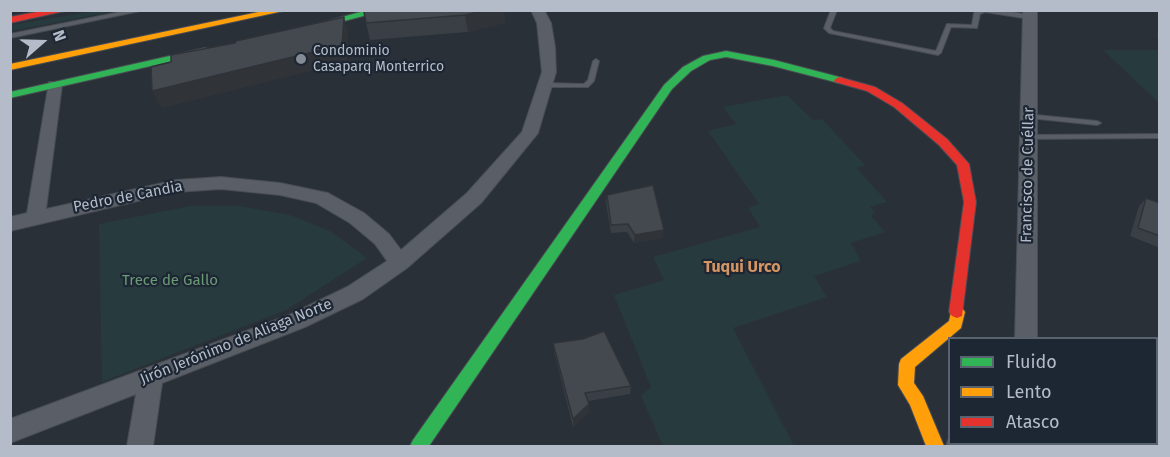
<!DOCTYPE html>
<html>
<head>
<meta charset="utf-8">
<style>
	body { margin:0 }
	#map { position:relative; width:1170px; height:457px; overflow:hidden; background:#2a3038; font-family:"Fira Sans",sans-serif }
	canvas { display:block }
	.frame { position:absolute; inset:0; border:12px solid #b4bcc9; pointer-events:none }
	.legend { position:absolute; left:948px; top:337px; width:210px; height:108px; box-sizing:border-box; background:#1d2633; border:2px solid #59626f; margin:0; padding:8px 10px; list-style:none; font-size:18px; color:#b4bcc9 }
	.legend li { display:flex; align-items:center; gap:12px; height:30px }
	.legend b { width:30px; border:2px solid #59626f }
	.north { position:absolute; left:12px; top:12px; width:60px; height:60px; -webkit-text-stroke:4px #1d2633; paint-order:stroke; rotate:70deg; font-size:16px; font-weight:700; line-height:24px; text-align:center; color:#b4bcc9 }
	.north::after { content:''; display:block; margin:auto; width:21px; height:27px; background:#b4bcc9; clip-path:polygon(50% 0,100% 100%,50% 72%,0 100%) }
</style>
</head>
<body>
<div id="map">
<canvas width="1170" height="457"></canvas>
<div class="frame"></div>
<ul class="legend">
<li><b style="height:8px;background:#30b455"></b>Fluido</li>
<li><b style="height:8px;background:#ff9f0a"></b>Lento</li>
<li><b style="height:8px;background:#e5322d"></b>Atasco</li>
</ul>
<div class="north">N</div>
</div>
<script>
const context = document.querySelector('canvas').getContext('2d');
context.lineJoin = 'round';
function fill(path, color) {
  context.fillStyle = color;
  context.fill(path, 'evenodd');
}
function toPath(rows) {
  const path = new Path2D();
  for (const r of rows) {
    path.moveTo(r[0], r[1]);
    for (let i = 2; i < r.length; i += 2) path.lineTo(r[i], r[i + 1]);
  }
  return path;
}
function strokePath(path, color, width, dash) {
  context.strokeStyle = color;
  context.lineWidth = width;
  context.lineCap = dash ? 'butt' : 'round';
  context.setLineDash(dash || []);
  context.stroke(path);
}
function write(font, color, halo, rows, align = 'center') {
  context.font = font + ' "Fira Sans",sans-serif';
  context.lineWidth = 4.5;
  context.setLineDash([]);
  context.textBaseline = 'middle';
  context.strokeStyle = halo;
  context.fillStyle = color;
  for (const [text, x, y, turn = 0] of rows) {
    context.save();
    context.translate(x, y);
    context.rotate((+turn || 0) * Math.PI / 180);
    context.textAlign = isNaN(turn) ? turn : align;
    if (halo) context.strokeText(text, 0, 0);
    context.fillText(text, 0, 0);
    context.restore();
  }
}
const green = toPath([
	[95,11,116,11,11,31,11,25],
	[1103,50,1159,50,1159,103],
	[787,95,813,120,822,119,865,165,857,168,887,202,870,207,875,213,871,216,885,232,851,243,861,261,814,276,827,297,733,328,794,446,663,446,641,396,651,387,614,295,664,280,653,257,760,227,748,208,759,204,708,131,736,124,723,107],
	[191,206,239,206,290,215,330,231,367,258,286,310,102,382,99,224]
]);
const lane = toPath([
	[130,10,145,10,10,38,10,34,130,10],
	[831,10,837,10,830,28,833,31,936,51,947,24,972,25,974,13,978,10,1000,10,1030,15,1033,17,1030,19,985,12,980,14,977,28,951,27,941,53,938,55,829,33,824,28,831,10],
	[596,59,599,61,594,81,588,87,546,87,542,85,546,83,584,84,588,80,593,61,596,59],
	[1026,114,1097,121,1101,123,1097,125,1029,118,1025,116,1026,114],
	[1160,134,1160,138,1028,139,1024,137,1028,135,1160,134]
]);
const street = toPath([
	[531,10,544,10,551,23,555,47,556,72,538,133,481,203,407,268,363,299,305,327,162,383,153,446,127,446,136,394,10,443,10,419,289,315,347,287,387,261,375,244,350,223,316,203,280,195,221,189,176,192,10,231,10,217,27,213,49,82,59,82,62,85,46,209,176,180,221,177,280,183,328,193,364,213,389,234,401,250,467,193,522,132,542,72,537,23,531,10],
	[1023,10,1037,10,1037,338,1015,338,1023,10],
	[950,435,950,444,978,444,979,446,946,446,950,435],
	[1012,444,1038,444,1038,446,1012,446,1012,444]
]);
const fast = toPath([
	[368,10,386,10,310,30,305,27,368,10],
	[205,48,208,49,208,53,10,98,10,92,205,48],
	[726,51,774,60,843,78,844,80,839,83,773,66,726,57,710,60,691,71,672,89,429,446,410,446,413,440,664,85,683,67,703,56,726,51]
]);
const slow = toPath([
	[268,10,288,10,10,70,10,64,268,10],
	[957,306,962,308,965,312,961,328,915,367,914,383,923,396,944,446,926,446,910,405,898,385,899,364,901,359,949,321,952,308,957,306]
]);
const jam = toPath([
	[47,10,69,10,10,23,10,17,47,10],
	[839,77,875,87,902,103,947,139,969,164,976,202,962,316,957,318,952,316,949,312,964,202,957,165,939,145,894,107,867,91,835,82,834,80,839,77]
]);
const wall = toPath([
	[504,10,505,23,468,32,370,40,366,23],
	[1160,30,1160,48,1157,34],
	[607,195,662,238,634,243,627,232,611,233,606,203],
	[1146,198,1160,203,1160,248,1130,236,1139,206],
	[553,343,631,386,630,394,588,401,589,412,573,427,554,351]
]);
const shadedWall = toPath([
	[486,10,504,10,505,23,468,32,465,15],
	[344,17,348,33,347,62,162,108,152,91],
	[664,230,662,238,634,243,635,235],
	[589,404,589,412,573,427,573,419]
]);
const building = toPath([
	[371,10,486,10,465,15,366,23,364,12,371,10],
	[344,17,342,45,152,91,151,67,171,62,171,55,235,43,236,41,344,17],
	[653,185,664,230,635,235,628,224,611,225,607,195,653,185],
	[1146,198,1160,203,1160,236,1138,228,1146,198],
	[604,331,631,386,585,393,589,404,573,419,553,343,583,339,604,331]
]);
const markers = [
	[301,59,6,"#848b96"]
];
const farPoinames = [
	["Condominio",313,51],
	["Casaparq Monterrico",313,67]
];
const streetNames = [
	["Francisco de Cuéllar",1028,175,-89],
	["Pedro de Candia",128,197,-11],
	["Jirón Jerónimo de Aliaga Norte",236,342,-22]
];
const parkNames = [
	["Trece de Gallo",170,281]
];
const neighbourhoodNames = [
	["Tuqui Urco",742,268]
];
fill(green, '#273a3e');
strokePath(lane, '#484c53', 2);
strokePath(street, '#484c53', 2);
strokePath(fast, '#484c53', 2);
strokePath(slow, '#484c53', 2);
strokePath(jam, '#484c53', 2);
fill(lane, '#5a5e66');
fill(street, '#5a5e66');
fill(fast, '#30b455');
fill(slow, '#ff9f0a');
fill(jam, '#e5322d');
fill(wall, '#3a3f45');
fill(shadedWall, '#303338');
fill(building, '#444950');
strokePath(building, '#303338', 1.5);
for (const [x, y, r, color] of markers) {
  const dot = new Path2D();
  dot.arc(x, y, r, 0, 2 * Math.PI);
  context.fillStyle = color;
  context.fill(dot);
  strokePath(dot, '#1d2633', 2);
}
write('14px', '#b4bcc9', '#1d2633', farPoinames, 'left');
write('15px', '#b4bcc9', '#1d2633', streetNames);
write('15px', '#6b9a76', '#1d2633', parkNames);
write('bold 16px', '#d59563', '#1d2633', neighbourhoodNames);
</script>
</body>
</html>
